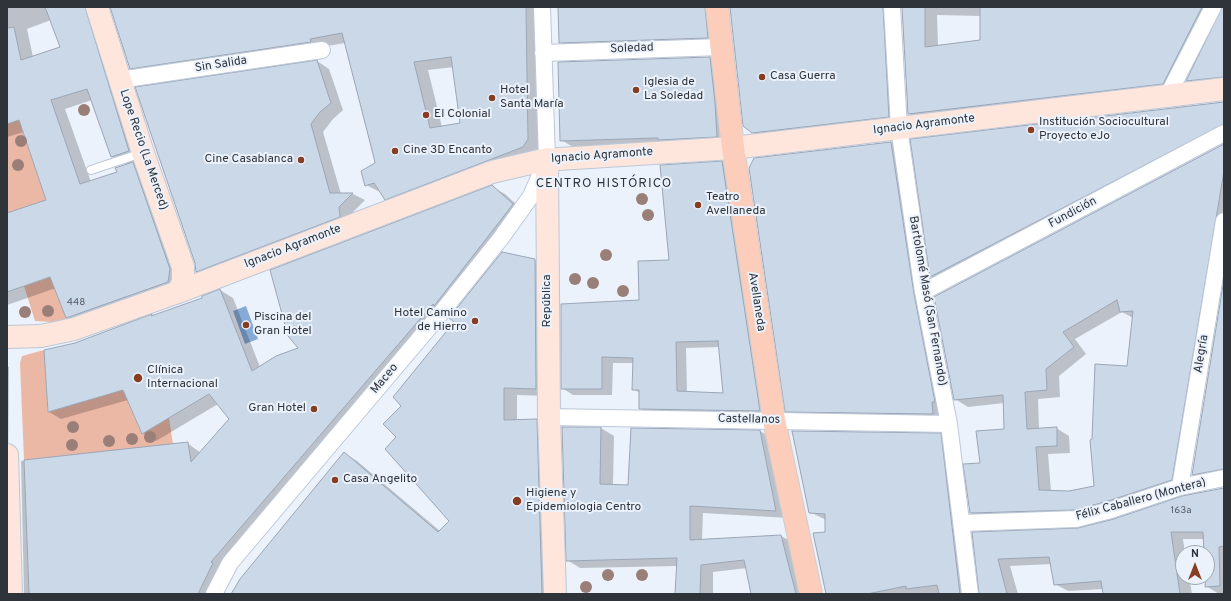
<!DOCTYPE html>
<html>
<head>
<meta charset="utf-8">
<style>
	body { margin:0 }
	#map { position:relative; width:1231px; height:601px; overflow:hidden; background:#ebf2fc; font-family:Overpass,sans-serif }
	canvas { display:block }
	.frame { position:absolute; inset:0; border:8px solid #2f333a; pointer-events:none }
	.north { position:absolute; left:1175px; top:545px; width:40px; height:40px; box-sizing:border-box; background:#ebf2fc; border:1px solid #a0a6ae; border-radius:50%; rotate:0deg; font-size:11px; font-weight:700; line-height:16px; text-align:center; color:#2f333a }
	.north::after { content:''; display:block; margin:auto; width:14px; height:18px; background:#863d21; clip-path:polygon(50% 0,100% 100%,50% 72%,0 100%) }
</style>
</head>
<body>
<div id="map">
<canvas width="1231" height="601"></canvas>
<div class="frame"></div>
<div class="north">N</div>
</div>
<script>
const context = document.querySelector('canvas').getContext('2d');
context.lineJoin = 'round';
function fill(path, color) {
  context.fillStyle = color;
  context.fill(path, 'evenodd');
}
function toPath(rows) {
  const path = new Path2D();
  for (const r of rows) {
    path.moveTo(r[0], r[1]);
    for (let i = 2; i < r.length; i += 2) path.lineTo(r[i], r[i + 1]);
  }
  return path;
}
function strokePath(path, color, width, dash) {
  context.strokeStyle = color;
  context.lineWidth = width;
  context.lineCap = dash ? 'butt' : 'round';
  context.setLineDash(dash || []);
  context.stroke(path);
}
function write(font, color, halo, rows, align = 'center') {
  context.font = font + ' Overpass,sans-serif';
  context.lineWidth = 4;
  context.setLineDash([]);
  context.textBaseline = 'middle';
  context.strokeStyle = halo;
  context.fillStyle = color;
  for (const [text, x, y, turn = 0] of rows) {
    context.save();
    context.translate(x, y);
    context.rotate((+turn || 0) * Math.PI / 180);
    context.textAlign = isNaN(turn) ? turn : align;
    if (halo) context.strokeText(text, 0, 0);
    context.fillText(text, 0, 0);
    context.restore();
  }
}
const green = toPath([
	[19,120,46,200,7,213,7,124],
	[50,277,68,323,35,321,24,286],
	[44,350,48,412,123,390,140,430,169,418,173,444,24,460,20,363,22,356]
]);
const water = toPath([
	[246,306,258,339,245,344,233,311]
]);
const shadow = toPath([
	[7,7,98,7,143,160,133,163,147,171,185,278,81,326,67,317,56,288,7,305,7,214,47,201,24,132,7,137],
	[51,20,61,48,33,57,27,29],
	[92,100,112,157,127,165,118,173,91,182,65,109],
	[111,7,539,7,543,147,538,155,400,207,386,199,382,193,366,185,376,164,345,43,145,77,130,68],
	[454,67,461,124,442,127,428,70],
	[559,7,720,7,721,45,573,50,560,42],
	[731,7,901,7,897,10,901,124,766,140,752,132],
	[903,7,1222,7,1217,10,1176,91,922,121,909,114],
	[937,15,981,16,981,41,938,46],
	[1224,7,1224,86,1200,88,1187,81],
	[710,58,723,66,730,144,575,148,561,140],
	[317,61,329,69,343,110,333,119,323,132,341,194,353,194,365,200,351,214,209,278,196,271],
	[1224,103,1224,136,944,284,931,277,911,140],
	[891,143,904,150,946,421,799,419,786,411,755,159],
	[1224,145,1224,247,1184,487,1122,508,984,520,971,513,981,464,1006,430,1004,403,968,407,955,399],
	[1122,312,1133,318,1128,367,1093,440,1095,486,1069,492,1051,491,1048,454,1070,453,1069,436,1056,428,1039,429,1038,399,1060,397,1059,376,1086,354,1075,339],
	[722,162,733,168,770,417,651,415,640,408,640,393,633,389,634,363,613,363,612,395,573,395,562,388,640,301,670,261],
	[720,347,724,394,687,392,686,348],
	[492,187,505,194,525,212,214,594,24,594,21,461,187,443,201,453,231,419,218,404,156,441,143,433,128,400,61,419,49,412,75,344,203,299,220,290,233,298,260,367,299,349],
	[535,260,548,268,549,396,517,395,517,421,536,420,549,428,555,594,232,594,344,453,357,461,440,531,450,521,397,436,402,406],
	[1224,285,1224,479,1206,482,1193,474],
	[7,366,9,367,7,594],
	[601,428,614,436,613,485,629,486,760,431,773,439,788,518,703,513,702,540,781,536,794,543,807,594,741,594,752,593,747,568,713,572,713,594,676,594,677,566,580,568,567,560],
	[940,434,953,442,972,594,827,594,826,520,810,512],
	[1224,489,1224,594,1219,594,1206,586,1207,553,1205,553,1205,539,1183,539,1185,553,1183,553,1183,577,1189,577,1192,594,1104,594,1103,589,1068,591,1055,584,1052,564,1010,566,1018,594,980,594,973,533,1078,529]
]);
const building = toPath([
	[45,7,85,7,129,151,111,157,87,89,51,100,80,184,117,172,115,168,133,162,170,269,168,282,66,318,50,277,7,292,7,213,46,200,19,120,7,124,7,28,14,27,21,60,60,47,45,7],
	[110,7,526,7,528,139,523,147,385,200,374,183,365,186,361,171,375,163,374,158,342,33,310,39,311,42,130,69,110,7],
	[451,57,460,123,430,128,414,62,451,57],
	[558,7,705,7,708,38,559,43,558,7],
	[730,7,883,7,889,117,752,133,743,126,730,7],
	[902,7,925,7,925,47,980,40,980,7,1202,7,1163,84,908,114,902,7],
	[1222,7,1224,7,1224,77,1186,81,1222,7],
	[710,57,715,103,717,137,658,140,658,138,560,141,558,62,710,57],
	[317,60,331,103,320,112,311,124,330,193,353,193,339,207,340,217,196,272,195,263,135,87,317,60],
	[1224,102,1224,124,930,277,910,139,1224,102],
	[891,142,914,294,935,402,932,402,933,414,785,412,749,168,754,158,891,142],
	[1224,144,1224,171,1172,480,1108,501,1075,510,970,513,963,464,980,463,976,431,1004,429,1003,395,954,400,934,297,1224,144],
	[1117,300,1120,312,1133,311,1127,366,1095,364,1092,439,1090,440,1094,486,1069,491,1039,490,1036,447,1057,446,1057,427,1027,429,1025,392,1047,390,1046,369,1074,347,1063,332,1117,300],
	[722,161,760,411,639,409,639,390,632,390,633,358,602,357,602,389,561,389,561,304,639,300,638,261,669,260,660,165,722,161],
	[718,341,723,393,677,391,676,342,718,341],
	[492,185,513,204,507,212,434,306,433,304,211,562,213,563,198,594,29,594,24,460,188,442,191,462,229,419,209,394,142,434,123,390,48,412,44,350,75,343,152,314,151,316,202,298,202,296,220,289,252,371,276,356,298,348,288,336,270,270,492,185],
	[502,252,535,259,536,389,504,388,504,420,537,419,542,594,231,594,240,579,344,452,438,532,449,521,385,449,396,437,383,424,401,406,393,397,454,322,449,318,502,252],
	[1224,279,1224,469,1192,475,1224,279],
	[562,427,601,427,600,484,628,485,631,428,760,430,776,511,690,506,690,540,781,535,796,594,751,594,744,560,701,565,700,594,675,594,677,558,566,561,562,427],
	[792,431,941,433,960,594,939,594,937,585,906,589,906,586,867,594,826,594,813,533,825,532,825,514,809,513,792,431],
	[1224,488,1224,546,1219,547,1220,586,1205,587,1207,553,1204,553,1203,532,1171,532,1180,594,1103,594,1101,581,1054,585,1049,557,998,559,1007,594,979,594,972,532,1078,528,1114,519,1182,496,1224,488]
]);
const lane = toPath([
	[91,170,142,153]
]);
const street = toPath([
	[892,7,899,128,923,292,949,424,970,594],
	[543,53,722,47],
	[119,80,322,50],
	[1168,95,1213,7],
	[923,292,1224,133],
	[549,417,949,424],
	[1180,487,1224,221],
	[962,523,1076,519,1111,510,1180,487,1224,478],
	[214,594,230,563,437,318,501,238,531,196,547,159,542,7]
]);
const secondary = toPath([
	[97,7,143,153,183,267,183,282,178,292],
	[547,159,549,417,555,594],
	[7,337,41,336,74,329,178,292,492,172,543,160,733,148,1224,89],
	[7,455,11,594]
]);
const primary = toPath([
	[717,7,733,148,774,420,811,594]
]);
const trees = [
	[84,110],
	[21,141],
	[18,165],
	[642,199],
	[648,215],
	[606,255],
	[575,279],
	[593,283],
	[623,291],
	[48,311],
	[25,312],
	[73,427],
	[150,437],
	[132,439],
	[109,441],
	[72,445],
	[608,575],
	[642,575],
	[586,587]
];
const markers = [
	[762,77,4,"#863d21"],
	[636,90,4,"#863d21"],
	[492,98,4,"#863d21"],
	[426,115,4,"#863d21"],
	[1031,130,4,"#863d21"],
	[395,151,4,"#863d21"],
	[301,160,4,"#863d21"],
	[698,205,4,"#863d21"],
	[475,321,4,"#863d21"],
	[246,325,4,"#863d21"],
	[138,378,5,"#863d21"],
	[314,409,4,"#863d21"],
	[335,480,4,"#863d21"],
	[517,501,5,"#863d21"]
];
const numberNames = [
	["448",76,303],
	["163a",1181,511]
];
const streetNames = [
	["Soledad",632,49,-2],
	["Sin Salida",221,65,-9],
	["Ignacio Agramonte",924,125,-7],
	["Lope Recio (La Merced)",143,150,71],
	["Ignacio Agramonte",602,156,-4],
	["Fundición",1073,213,-28],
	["Ignacio Agramonte",293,247,-21],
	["República",548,301,-90],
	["Bartolomé Masó (San Fernando)",927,301,80],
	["Avellaneda",756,302,81],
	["Alegría",1202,354,-81],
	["Maceo",385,379,-50],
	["Castellanos",749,420,1],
	["Félix Caballero (Montera)",1141,500,-15]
];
const poiNames = [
	["Casa Guerra",770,77],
	["Iglesia de",644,83],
	["La Soledad",644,97],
	["Hotel",500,91],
	["Santa María",500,105],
	["El Colonial",434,115],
	["Institución Sociocultural",1039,123],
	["Proyecto eJo",1039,137],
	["Cine 3D Encanto",403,151],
	["Cine Casablanca",293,160,"right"],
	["Teatro",706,198],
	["Avellaneda",706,212],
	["Hotel Camino",467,314,"right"],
	["de Hierro",467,328,"right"],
	["Piscina del",254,318],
	["Gran Hotel",254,332],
	["Clínica",147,371],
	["Internacional",147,385],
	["Gran Hotel",306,409,"right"],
	["Casa Angelito",343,480],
	["Higiene y",526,494],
	["Epidemiologia Centro",526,508]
];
const neighbourhoodNames = [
	["CENTRO HISTÓRICO",604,184]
];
fill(green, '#ebb8a6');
fill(water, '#86aad7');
fill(shadow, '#0003');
fill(building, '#cbd8e8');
strokePath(building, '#9aa5b5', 1);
strokePath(lane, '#bcc8d8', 10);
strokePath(street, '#bcc8d8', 18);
strokePath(secondary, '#bcc8d8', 24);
strokePath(primary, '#cdced0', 24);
strokePath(lane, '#fff', 8);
strokePath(street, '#fff', 16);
strokePath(secondary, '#fee6dd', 22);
strokePath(primary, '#fdcdbc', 22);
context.fillStyle = '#9a7f78';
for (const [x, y] of trees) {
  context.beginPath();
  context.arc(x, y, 6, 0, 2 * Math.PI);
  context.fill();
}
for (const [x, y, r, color] of markers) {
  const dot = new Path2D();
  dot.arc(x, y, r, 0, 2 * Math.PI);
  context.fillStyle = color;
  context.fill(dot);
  strokePath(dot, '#ebf2fc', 1.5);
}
write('10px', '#565c66', null, numberNames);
write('12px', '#2f333a', '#ebf2fc', streetNames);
write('12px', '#2f333a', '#ebf2fc', poiNames, 'left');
context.letterSpacing = '1px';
write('13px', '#2f333a', '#ebf2fc', neighbourhoodNames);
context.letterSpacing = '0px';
</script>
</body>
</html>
